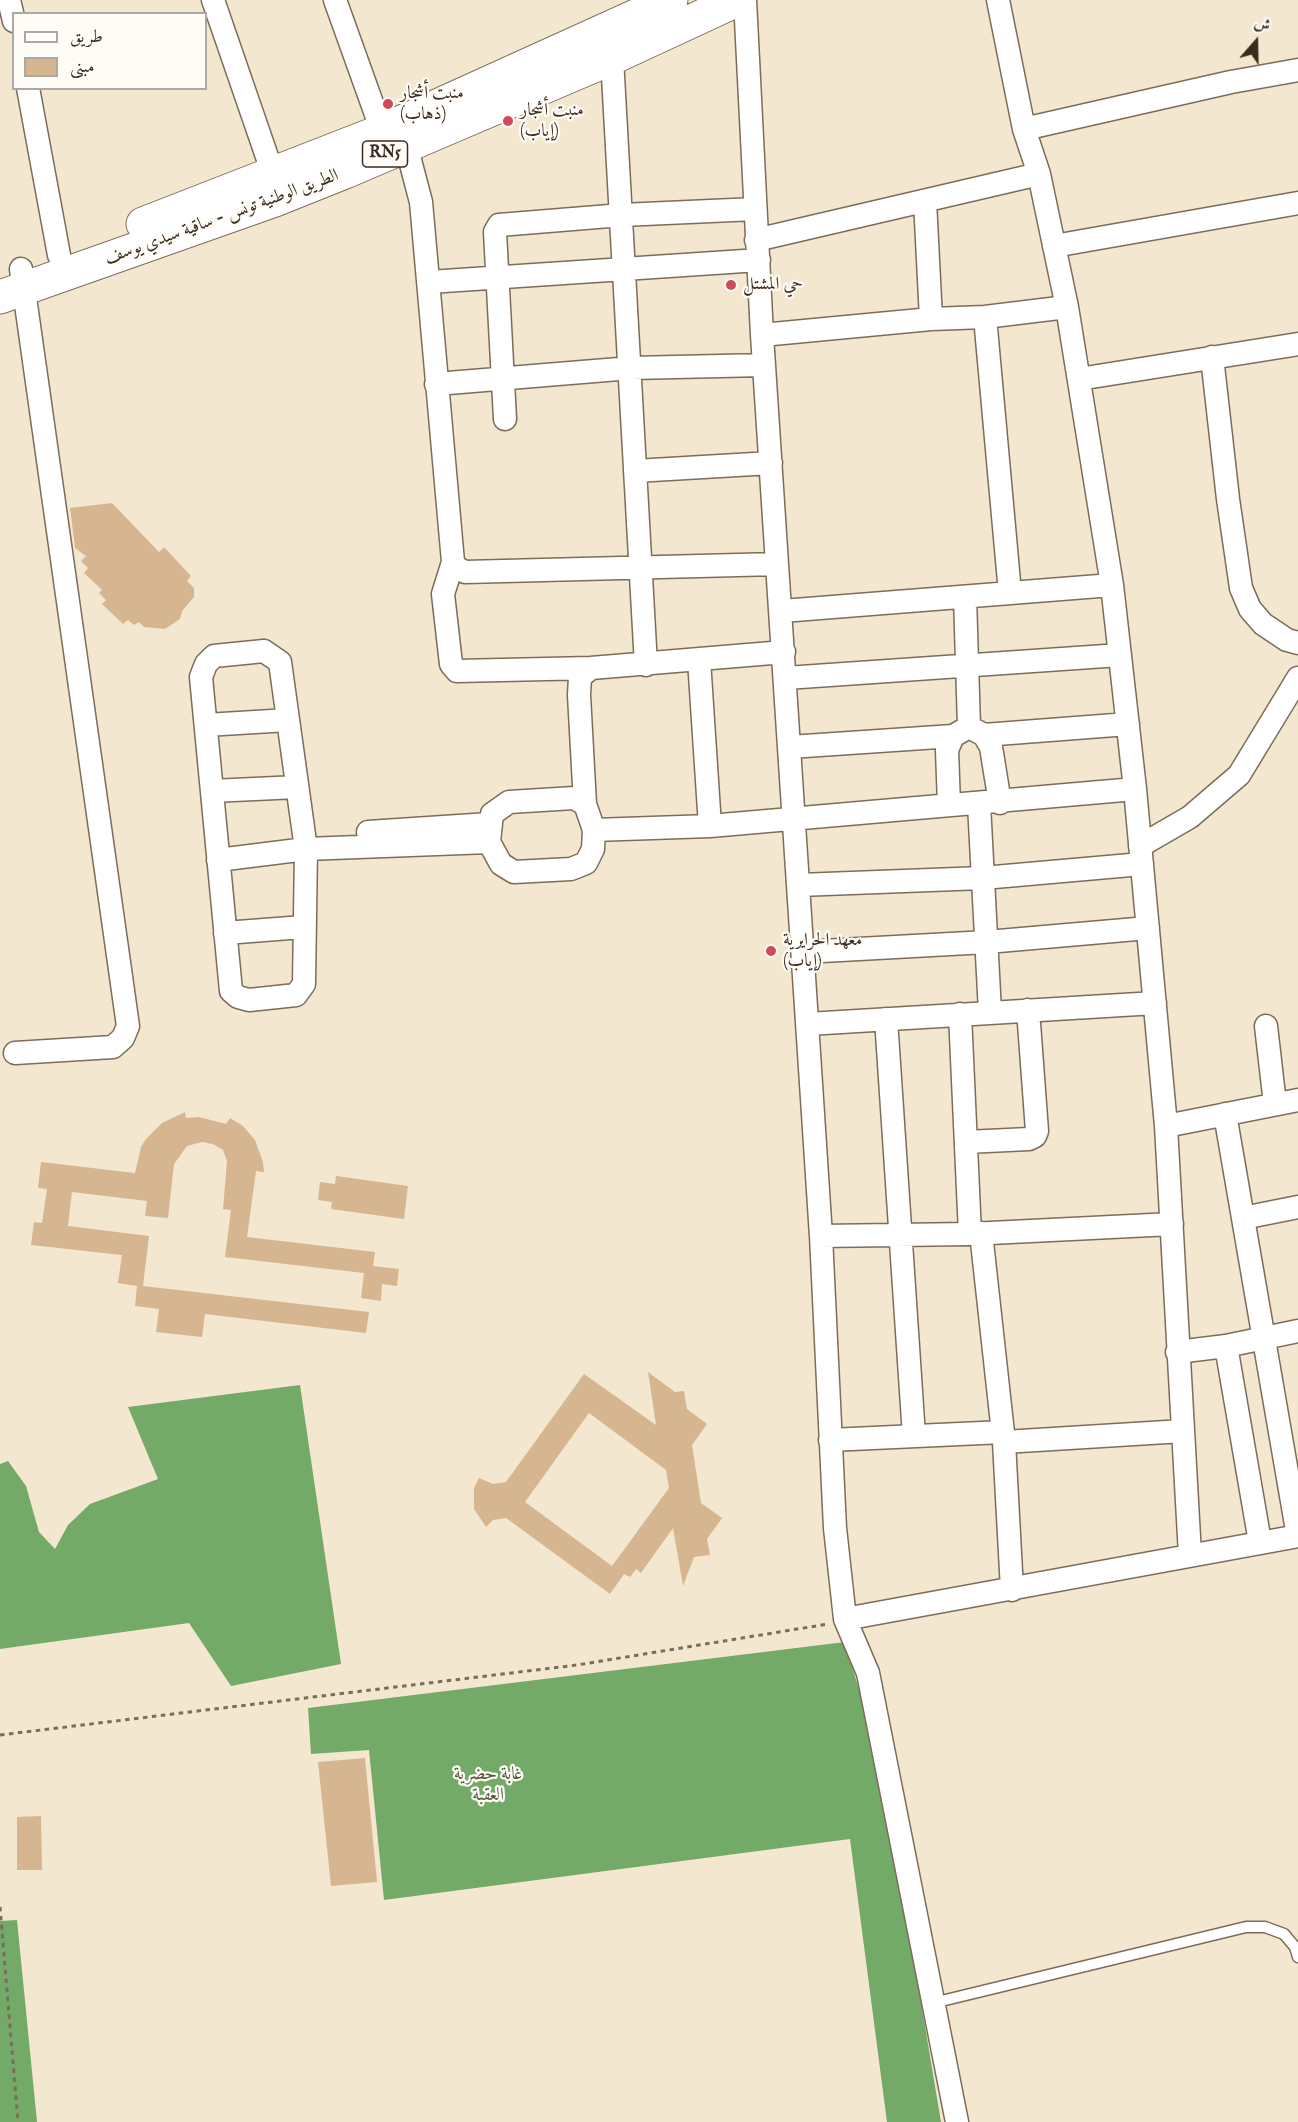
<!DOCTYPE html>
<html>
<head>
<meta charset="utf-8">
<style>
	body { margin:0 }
	#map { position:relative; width:1298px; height:2122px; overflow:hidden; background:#f4e7cf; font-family:"IM FELL English",Amiri,serif }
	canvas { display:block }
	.legend { position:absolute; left:12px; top:12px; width:195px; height:78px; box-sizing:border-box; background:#fdfcf7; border:2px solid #afa8a0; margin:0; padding:8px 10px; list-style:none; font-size:18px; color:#3b2a1e }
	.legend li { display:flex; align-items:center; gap:12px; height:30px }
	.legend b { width:30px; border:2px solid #afa8a0 }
	.north { position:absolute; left:1226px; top:12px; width:60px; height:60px; -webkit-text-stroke:4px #fdfcf7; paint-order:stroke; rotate:20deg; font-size:16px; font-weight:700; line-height:24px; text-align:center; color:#3b2a1e }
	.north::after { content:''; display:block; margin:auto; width:21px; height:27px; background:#3b2a1e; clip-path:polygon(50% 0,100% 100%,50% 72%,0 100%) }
</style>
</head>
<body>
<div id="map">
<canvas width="1298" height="2122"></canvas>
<ul class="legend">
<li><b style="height:8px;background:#fff"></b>طريق</li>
<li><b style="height:16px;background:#d5b690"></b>مبنى</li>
</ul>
<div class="north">ش</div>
</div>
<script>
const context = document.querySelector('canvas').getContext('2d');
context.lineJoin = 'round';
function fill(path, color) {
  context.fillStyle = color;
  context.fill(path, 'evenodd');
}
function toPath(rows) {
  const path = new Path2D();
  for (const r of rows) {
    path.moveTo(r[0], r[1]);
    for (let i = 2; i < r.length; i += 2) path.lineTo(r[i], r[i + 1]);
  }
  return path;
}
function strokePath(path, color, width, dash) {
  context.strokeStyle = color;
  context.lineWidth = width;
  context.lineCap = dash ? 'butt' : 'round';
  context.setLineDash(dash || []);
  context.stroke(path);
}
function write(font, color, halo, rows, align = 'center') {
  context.font = font + ' "IM FELL English",Amiri,serif';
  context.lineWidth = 4.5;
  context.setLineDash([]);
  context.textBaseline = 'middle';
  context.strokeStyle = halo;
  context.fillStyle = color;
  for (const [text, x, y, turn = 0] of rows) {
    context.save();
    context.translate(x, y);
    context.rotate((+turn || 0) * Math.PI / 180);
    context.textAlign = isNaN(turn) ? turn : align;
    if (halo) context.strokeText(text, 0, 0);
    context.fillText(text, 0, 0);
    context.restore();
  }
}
const forest = toPath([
	[300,1385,341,1664,231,1686,189,1623,0,1649,0,1464,8,1461,26,1486,39,1532,55,1549,68,1525,90,1504,158,1479,128,1407],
	[845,1642,882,1768,941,2122,887,2122,850,1839,384,1900,369,1750,311,1754,308,1708],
	[17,1920,37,2122,0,2122,0,1921]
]);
const building = toPath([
	[112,503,159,552,164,547,191,576,187,581,194,588,194,597,182,611,180,619,165,629,144,627,139,622,134,625,128,620,123,624,102,604,106,600,99,593,102,590,84,573,88,568,81,561,86,556,75,548,70,508],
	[185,1112,186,1118,199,1117,226,1124,230,1118,243,1126,255,1140,263,1162,264,1172,256,1171,247,1237,375,1252,373,1266,399,1269,397,1286,382,1284,381,1301,361,1298,364,1273,225,1257,231,1210,223,1209,227,1161,223,1150,213,1144,202,1142,187,1146,174,1164,168,1218,145,1216,147,1201,72,1192,68,1226,149,1236,143,1286,369,1312,366,1333,205,1314,202,1337,156,1332,159,1309,135,1306,137,1286,118,1283,122,1255,31,1245,34,1222,42,1223,47,1189,38,1188,41,1162,135,1173,141,1147,146,1139,162,1123],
	[336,1176,408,1186,404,1219,331,1209,332,1202,318,1200,320,1182,335,1184],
	[648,1372,675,1392,684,1391,687,1409,707,1424,692,1445,701,1503,722,1518,707,1539,710,1555,694,1557,683,1586,673,1528,641,1573,636,1569,630,1577,624,1574,610,1594,506,1518,493,1520,486,1527,474,1509,474,1488,479,1478,493,1484,506,1482,584,1374,656,1425],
	[589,1413,666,1470,669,1488,612,1566,525,1502],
	[365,1758,377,1882,331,1886,318,1762],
	[41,1816,42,1870,17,1870,17,1817]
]);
const path = toPath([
	[0,1735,577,1665,828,1624],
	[0,1907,18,2122]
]);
const lane = toPath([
	[933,2003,1246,1927,1265,1927,1284,1934,1295,1947,1298,1957]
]);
const street = toPath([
	[9,0,14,21],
	[213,0,273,174],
	[335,0,382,131],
	[745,0,762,335,821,1236,835,1528,845,1619,868,1673,957,2122],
	[998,0,1024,129,1039,174,1067,307,1112,585,1135,789,1166,1126,1190,1555],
	[612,58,646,665],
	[28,88,59,255],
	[1024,129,1231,82,1298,70],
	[406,145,421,202,453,562,457,568,465,572,777,564],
	[925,201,931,319],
	[756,240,1039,174],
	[1054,246,1298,203],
	[429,282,759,260],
	[985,317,1010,593],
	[762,335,931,319,985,317,1067,307],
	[1212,357,1228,499,1241,588,1250,609,1263,624,1287,640,1298,643],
	[1079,379,1298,344],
	[436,384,631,368,764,365],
	[505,419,495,232,499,225,622,215,755,209],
	[635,471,771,463],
	[453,562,443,594,451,664,457,671,591,668],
	[965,597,969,727],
	[782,611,1112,585],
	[264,651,280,662,306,849,304,984,296,995,249,1000,238,997,231,991,201,677,206,664,214,656,264,651],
	[699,660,710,826],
	[786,678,1120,655],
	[206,725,288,720],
	[984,735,1128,724],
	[790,747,953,736],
	[212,791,297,787],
	[574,798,585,804,594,830,593,849,586,863,571,869,514,872,501,864,489,842,492,814,509,802,574,798],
	[585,804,579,695,580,677,591,668,784,652],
	[979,804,990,1012],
	[949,805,947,750,953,736,969,727,984,735,991,747,1000,803],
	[594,830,710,826,1135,789],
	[368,832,489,824],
	[1140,846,1190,817,1239,775,1298,678],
	[218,860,306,849,489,842],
	[799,885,983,878,1142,864],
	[225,933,303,927],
	[804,952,987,942,1148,928],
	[960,1014,970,1234],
	[886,1019,914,1436],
	[808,1024,1155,1003],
	[1266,1026,1275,1104],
	[15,1053,113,1047,123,1038,128,1026,21,269],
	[1225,1114,1298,1536],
	[1166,1126,1298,1100],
	[966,1142,1029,1139,1035,1136,1037,1131,1028,1010],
	[1243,1218,1298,1207],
	[981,1233,1004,1442,1012,1590],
	[821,1236,970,1234,1172,1224],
	[1226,1346,1260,1542],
	[1177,1352,1226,1346,1298,1331],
	[830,1440,1003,1432],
	[1004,1442,1183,1431],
	[845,1619,1298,1536]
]);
const highway = toPath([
	[143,224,382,131,671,0],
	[0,297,275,200,345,172,612,58,737,0]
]);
const markers = [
	[388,104,6,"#d1495b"],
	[508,121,6,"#d1495b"],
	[731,285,6,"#d1495b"],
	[771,951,6,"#d1495b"]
];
const shields = [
	[385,154,45]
];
const shieldNames = [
	["RN5",385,154]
];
const poiNames = [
	["منبت أشجار",400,94],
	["(ذهاب)",400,115],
	["منبت أشجار",520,111],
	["(إياب)",520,132],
	["حي المشتل",743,285],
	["معهد الحرايرية",783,941],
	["(إياب)",783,962]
];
const streetNames = [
	["الطريق الوطنية تونس - ساقية سيدي يوسف",222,218,-20]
];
const parkNames = [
	["غابة حضرية",488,1775],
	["العقبة",488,1796]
];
fill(forest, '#74aa67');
fill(building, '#d5b690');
strokePath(lane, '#7c6c5c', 13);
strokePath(street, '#7c6c5c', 25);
strokePath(highway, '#7c6c5c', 35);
strokePath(path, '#7c6c5c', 3, [4.5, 4.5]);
strokePath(lane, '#fff', 10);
strokePath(street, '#fff', 22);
strokePath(highway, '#fff', 33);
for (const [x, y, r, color] of markers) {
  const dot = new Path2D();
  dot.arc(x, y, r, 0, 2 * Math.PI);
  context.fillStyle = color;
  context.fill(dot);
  strokePath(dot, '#fdfcf7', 2);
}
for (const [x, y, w] of shields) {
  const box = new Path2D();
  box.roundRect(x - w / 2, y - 13, w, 26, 4.5);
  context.fillStyle = '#fdfcf7';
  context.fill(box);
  strokePath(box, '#3b2a1e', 1.5);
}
write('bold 16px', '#3b2a1e', null, shieldNames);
write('18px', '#3b2a1e', '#fdfcf7', poiNames, 'left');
write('18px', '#3b2a1e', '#fdfcf7', streetNames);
write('18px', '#545838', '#fdfcf7', parkNames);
</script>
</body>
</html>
